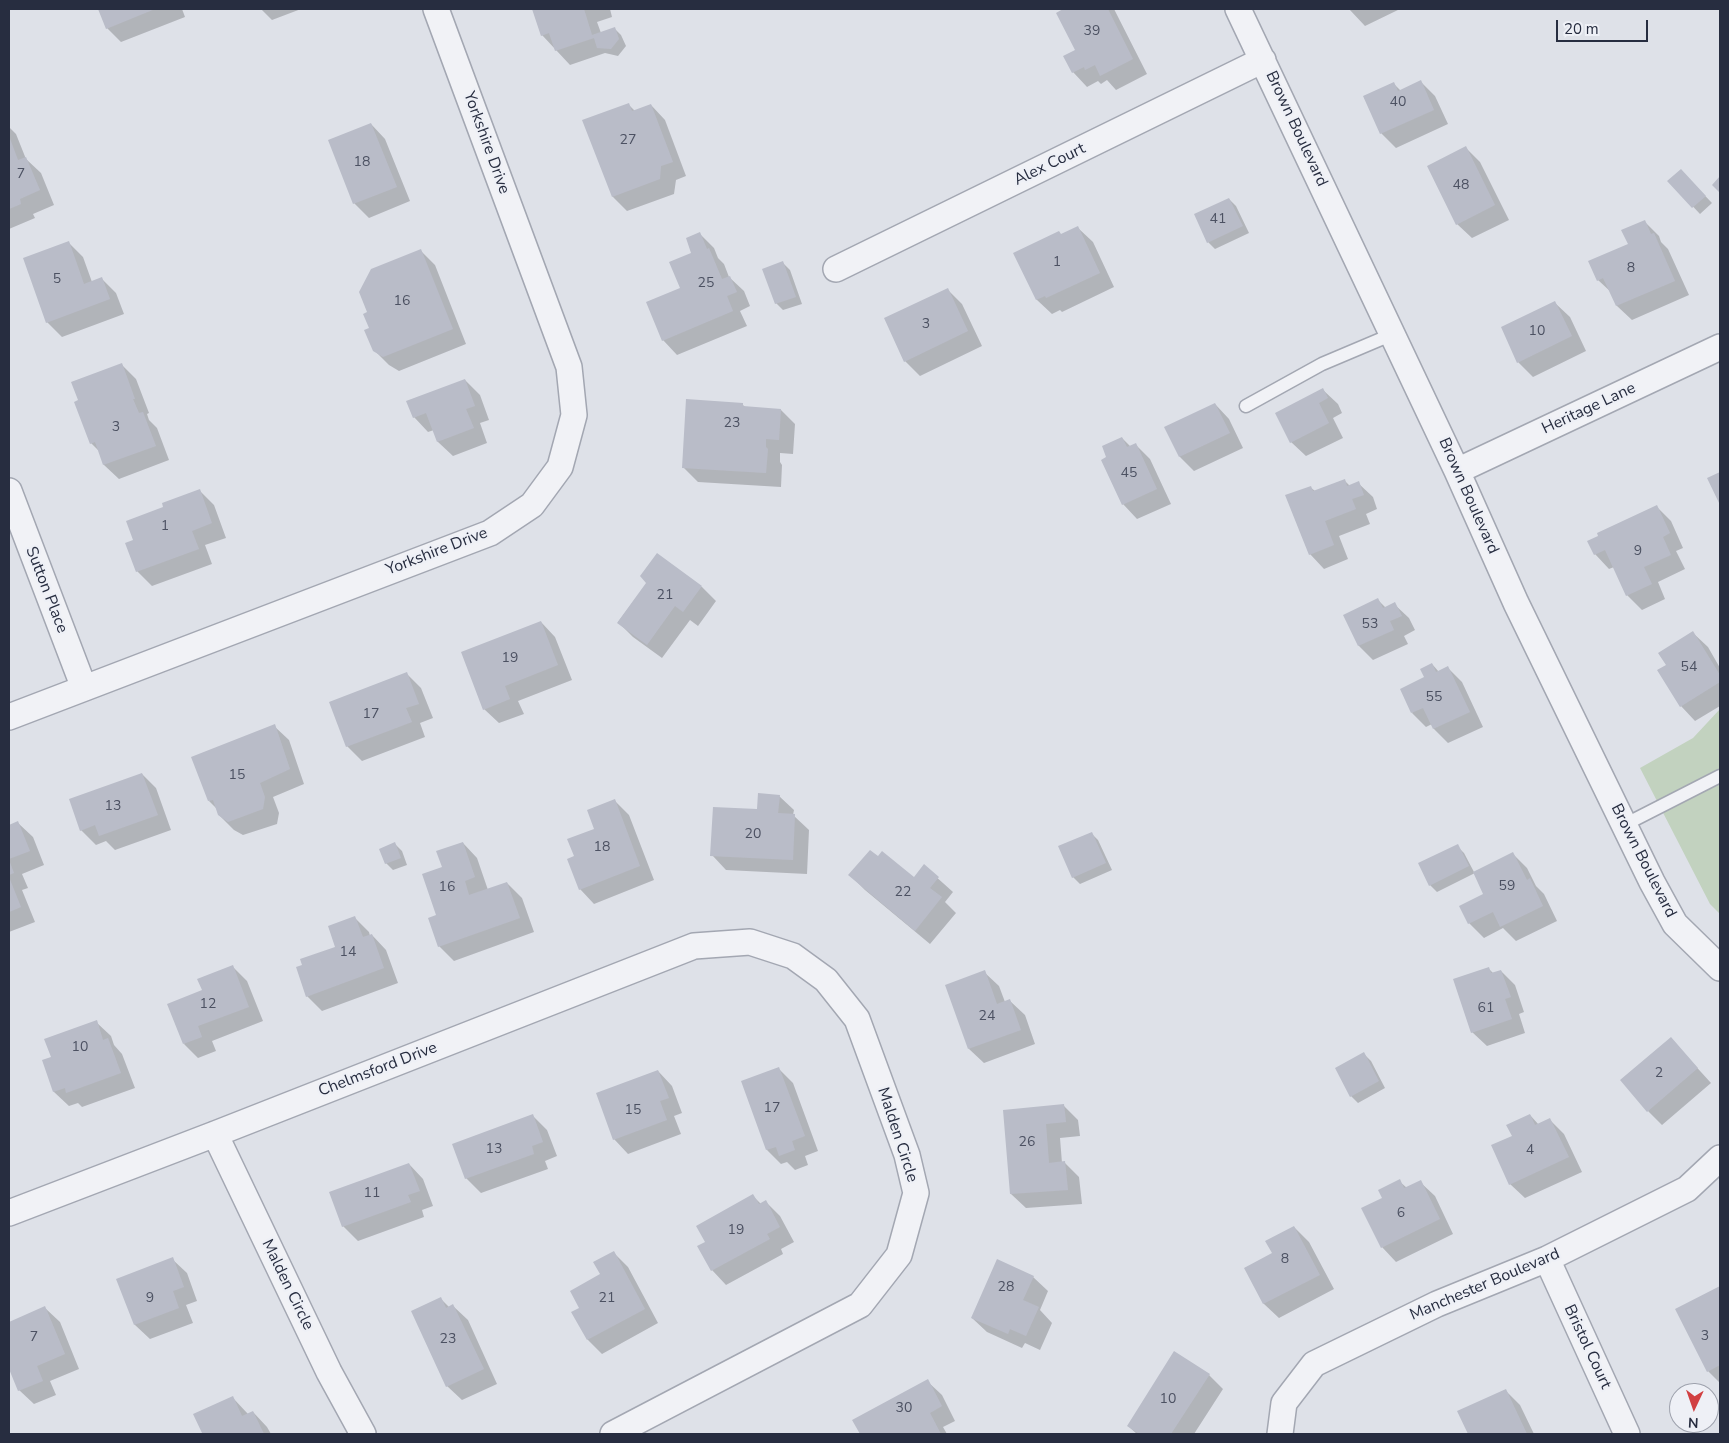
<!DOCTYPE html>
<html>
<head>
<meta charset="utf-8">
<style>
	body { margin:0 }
	#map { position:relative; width:1729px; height:1443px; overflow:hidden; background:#dee1e8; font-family:"Nunito Sans",sans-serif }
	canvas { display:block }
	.frame { position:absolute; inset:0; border:10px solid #272d40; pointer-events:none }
	.north { position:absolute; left:1669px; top:1383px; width:50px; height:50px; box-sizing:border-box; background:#eef0f6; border:1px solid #9ea2ad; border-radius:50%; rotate:183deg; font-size:14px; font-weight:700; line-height:20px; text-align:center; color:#272d40 }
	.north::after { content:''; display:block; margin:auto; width:18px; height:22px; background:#d14042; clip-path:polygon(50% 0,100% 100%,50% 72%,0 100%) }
	.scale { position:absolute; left:1556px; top:20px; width:92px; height:22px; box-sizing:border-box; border:2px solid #272d40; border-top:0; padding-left:6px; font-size:15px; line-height:18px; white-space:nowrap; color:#272d40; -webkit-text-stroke:4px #eef0f6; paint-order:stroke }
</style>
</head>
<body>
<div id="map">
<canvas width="1729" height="1443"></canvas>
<div class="frame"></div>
<div class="north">N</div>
<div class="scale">20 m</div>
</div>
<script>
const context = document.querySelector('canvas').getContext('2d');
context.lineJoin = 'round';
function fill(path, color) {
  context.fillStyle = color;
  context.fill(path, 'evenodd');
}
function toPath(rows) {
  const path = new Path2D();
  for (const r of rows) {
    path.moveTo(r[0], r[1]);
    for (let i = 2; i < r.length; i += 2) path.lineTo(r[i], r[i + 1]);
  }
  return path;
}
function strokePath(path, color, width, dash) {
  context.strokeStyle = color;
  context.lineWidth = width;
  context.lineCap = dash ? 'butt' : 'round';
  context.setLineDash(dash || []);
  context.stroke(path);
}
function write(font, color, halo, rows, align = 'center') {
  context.font = font + ' "Nunito Sans",sans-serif';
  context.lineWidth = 4.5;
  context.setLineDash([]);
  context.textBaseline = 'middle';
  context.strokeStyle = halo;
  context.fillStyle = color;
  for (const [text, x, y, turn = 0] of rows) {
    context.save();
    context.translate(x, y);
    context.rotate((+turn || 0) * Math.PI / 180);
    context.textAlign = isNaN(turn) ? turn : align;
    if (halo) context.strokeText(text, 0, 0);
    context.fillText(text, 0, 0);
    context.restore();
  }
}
const green = toPath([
	[1720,709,1720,914,1710,904,1640,768,1693,738]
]);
const shadow = toPath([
	[99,9,182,9,185,17,121,42,107,28],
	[261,9,301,9,272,20],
	[533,9,610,9,612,17,597,22,601,33,614,28,621,35,626,46,618,56,605,53,570,65,542,35],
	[1066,9,1114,9,1147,74,1116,90,1107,80,1101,84,1098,81,1087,87,1073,72,1077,51,1057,13],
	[1349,9,1400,9,1365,26],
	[1421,82,1435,96,1448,124,1396,148,1381,133,1364,97,1393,83,1401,91],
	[628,104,635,111,651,105,665,120,686,176,676,180,674,194,627,211,613,197,584,121],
	[371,124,385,139,410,201,369,218,354,203],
	[9,127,16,134,26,159,41,173,54,205,33,214,35,218,9,229],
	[1466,148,1480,162,1509,220,1472,238,1457,224],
	[1687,177,1712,203,1700,214,1669,181],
	[1229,199,1236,206,1249,233,1215,249,1208,242],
	[1644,221,1659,236,1661,242,1668,249,1689,295,1632,320,1617,306,1612,293,1598,280,1629,245],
	[1078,228,1093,242,1114,287,1062,312,1060,310,1052,314,1037,300,1015,254],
	[699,233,714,248,718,258,724,264,729,277,744,291,750,306,740,311,747,326,677,355,663,340],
	[69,243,83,257,92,282,102,279,116,293,124,314,62,337,47,322],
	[421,251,435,265,466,344,399,371,389,365,374,350,371,329],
	[783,263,790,270,802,304,783,310,776,303],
	[947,289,962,304,982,346,920,376,905,361],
	[1555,303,1570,317,1586,351,1533,377,1518,362],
	[121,364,136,379,149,413,147,414,149,420,157,428,169,460,119,479,104,465,100,452,91,443],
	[465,380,480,395,489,420,480,423,487,443,453,456,438,442,434,430,428,432,414,417],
	[1323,390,1338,404,1342,413,1333,418,1343,438,1306,456,1291,442],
	[742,404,746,408,781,410,795,424,793,454,780,453,780,462,782,465,781,487,698,482,683,467],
	[1215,404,1229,419,1243,448,1194,471,1180,457,1166,428],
	[1122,438,1131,447,1136,445,1150,459,1171,504,1137,519,1123,504,1108,457],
	[1344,480,1350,486,1358,483,1373,497,1377,509,1366,514,1370,524,1339,536,1348,559,1324,569,1310,554,1310,487,1315,491],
	[200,491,214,505,226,538,205,545,212,564,152,586,137,571,134,541,164,508],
	[1657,507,1671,521,1683,548,1676,551,1685,569,1658,582,1665,599,1642,610,1627,595,1614,567,1609,569,1595,554],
	[647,583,702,587,716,601,698,626,690,620,662,658,633,637,618,622],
	[1378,600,1386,608,1394,604,1409,618,1415,630,1404,636,1408,644,1373,660,1359,646,1345,615],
	[541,622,555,637,572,680,518,701,524,714,499,723,484,709],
	[1693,633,1708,647,1720,668,1720,706,1695,721,1681,706,1667,665],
	[1432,664,1439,672,1448,668,1462,682,1483,727,1448,743,1434,729,1432,724,1426,727,1412,713],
	[406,673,421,688,433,718,420,723,425,737,362,761,347,746],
	[274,726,289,740,304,784,273,797,279,813,277,824,243,835,234,830,219,815,217,809,209,801],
	[142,774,156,788,171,830,115,850,106,841,96,845,81,830],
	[779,796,794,810,793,815,809,830,807,874,726,870,712,855,758,811],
	[615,801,629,815,654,880,594,904,580,889,576,857],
	[18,823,33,837,44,865,22,874,28,888,22,890,35,922,9,932,9,827],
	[1091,833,1098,840,1112,870,1080,884,1073,877,1060,847],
	[463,843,477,858,488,890,507,883,522,898,534,932,454,961,439,946,438,916,444,868],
	[395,844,402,851,407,865,393,870,386,863],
	[1457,846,1464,853,1474,872,1513,854,1527,868,1536,886,1544,894,1557,921,1516,941,1503,928,1484,938,1469,923,1485,895,1475,873,1437,892,1430,885],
	[924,866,953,892,945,902,956,913,930,944,865,890,850,875,914,878],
	[355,918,369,932,370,936,372,935,386,950,398,983,322,1011,307,996],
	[233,967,247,981,263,1021,212,1041,216,1051,198,1058,184,1044,203,991],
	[1489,969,1493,973,1501,971,1515,985,1524,1012,1519,1014,1525,1033,1487,1046,1472,1032],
	[984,972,999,986,1005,1002,1010,1001,1025,1015,1035,1044,984,1063,969,1049],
	[96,1022,111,1036,114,1045,122,1054,135,1088,82,1107,78,1103,69,1106,54,1092,43,1061,52,1058],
	[1671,1039,1711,1083,1662,1125,1648,1111],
	[1364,1054,1371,1061,1385,1088,1358,1103,1351,1096],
	[778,1068,793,1083,818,1151,805,1156,808,1165,795,1170,787,1162,781,1164,767,1150],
	[658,1071,672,1086,682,1113,674,1116,681,1134,628,1154,614,1139],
	[1064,1106,1078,1120,1080,1136,1060,1138,1062,1163,1065,1163,1079,1177,1082,1204,1026,1208,1011,1194,1004,1111],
	[1530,1115,1539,1125,1550,1120,1564,1134,1582,1172,1525,1198,1510,1184,1513,1137],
	[533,1116,547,1130,557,1156,545,1161,548,1169,481,1193,466,1178],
	[409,1164,423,1179,433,1206,422,1210,424,1217,358,1241,343,1226],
	[1399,1181,1407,1188,1420,1182,1435,1196,1453,1234,1396,1262,1382,1247,1384,1198],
	[753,1196,761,1204,766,1202,780,1216,794,1242,781,1249,783,1254,726,1285,712,1270,706,1242],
	[1294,1227,1309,1242,1334,1289,1279,1318,1264,1304,1245,1268,1273,1254],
	[614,1253,628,1267,658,1323,602,1354,588,1340,581,1308],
	[172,1259,187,1273,197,1301,186,1305,193,1323,150,1339,135,1325,118,1280],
	[1033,1277,1048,1291,1040,1310,1052,1323,1040,1350,1025,1343,1022,1348,987,1332,972,1318],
	[1720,1287,1720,1383,1708,1371,1677,1310],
	[441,1299,449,1307,453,1306,468,1320,497,1384,462,1400,447,1386],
	[45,1308,60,1322,79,1369,50,1381,56,1395,34,1404,19,1390,9,1365,9,1323],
	[1209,1375,1223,1389,1194,1434,1137,1434,1128,1426],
	[927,1381,942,1395,955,1421,943,1427,947,1434,861,1434,854,1420],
	[1505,1390,1520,1405,1534,1434,1469,1434,1459,1412],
	[233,1398,248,1414,253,1412,267,1427,271,1434,202,1434]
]);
const building = toPath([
	[98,9,155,9,106,29],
	[532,9,584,9,592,35,615,27,619,39,611,49,597,48,594,38,555,51,549,33,541,36],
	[1063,9,1108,9,1133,59,1100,76,1095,65,1085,70,1084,67,1072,73,1063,56,1075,50,1056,13],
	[1421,80,1434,110,1380,134,1363,96,1394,82,1398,91],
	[629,103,632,111,651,104,673,162,661,166,660,179,612,197,582,120],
	[371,123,397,187,353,204,328,140],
	[9,136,18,160,26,157,40,190,20,199,21,204,9,209],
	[1466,146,1495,205,1456,225,1427,166],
	[1681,169,1706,196,1692,208,1667,181],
	[1720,176,1720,193,1712,185],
	[1229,198,1243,226,1207,243,1194,214],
	[1645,220,1651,234,1654,233,1675,281,1616,306,1603,278,1597,281,1588,261,1628,244,1621,230],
	[1078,226,1100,273,1046,298,1045,296,1036,300,1013,253,1059,231,1061,234],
	[700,232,707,249,709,248,722,279,730,276,737,292,727,296,733,311,662,341,646,302,680,288,669,262,691,253,686,238],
	[69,241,84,284,102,277,110,299,46,323,23,258],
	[421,249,453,329,383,357,373,351,364,330,369,328,363,314,367,312,359,292,371,269],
	[783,261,796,297,775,304,762,269],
	[948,288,968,331,904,362,884,318],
	[1555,301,1572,336,1517,363,1501,327],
	[122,363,135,399,133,399,139,413,143,412,156,446,103,465,95,442,90,444,74,402,78,400,71,382],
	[465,379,475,406,466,409,474,428,437,442,426,413,413,418,406,401],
	[1323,388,1328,398,1319,403,1329,423,1290,443,1275,413],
	[686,399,743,403,743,406,781,409,779,440,766,439,766,447,768,449,766,473,682,468],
	[1215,403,1230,433,1179,457,1164,427],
	[1122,437,1127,447,1136,443,1157,489,1122,505,1101,460,1106,457,1102,446],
	[1720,472,1720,505,1707,478],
	[1345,479,1347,486,1359,481,1364,495,1352,499,1356,509,1325,521,1334,545,1309,555,1285,495,1311,486,1313,491],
	[200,489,212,523,192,531,199,549,136,572,125,543,133,540,126,521,163,507,162,503],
	[1657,505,1670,533,1663,537,1671,555,1644,567,1652,584,1626,596,1605,550,1594,555,1587,541,1598,536,1597,533],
	[657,553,702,586,683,612,675,606,647,645,617,623,646,583,640,576],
	[1378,598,1383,608,1395,602,1402,616,1390,621,1394,630,1358,646,1343,615],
	[541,621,558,665,505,686,510,699,483,710,461,652],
	[1693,631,1720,675,1720,682,1680,707,1657,670,1666,665,1658,653],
	[1432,663,1436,672,1448,666,1470,712,1433,729,1423,708,1411,713,1400,689,1424,677,1420,669],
	[407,672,419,704,406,708,412,722,346,747,329,702],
	[275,724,290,769,260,783,265,797,263,809,228,822,218,815,213,800,208,801,191,757],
	[142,773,158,815,99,836,95,825,80,831,69,799],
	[758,793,780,795,778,813,795,814,793,860,710,856,713,807,757,809],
	[615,799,640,866,579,890,567,859,574,856,567,839,594,829,587,810],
	[18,821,30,851,9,859,9,825],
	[1092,832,1106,863,1072,878,1058,846],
	[395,842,401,858,385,864,379,849],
	[463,842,475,877,465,881,469,895,507,882,520,918,438,947,428,918,436,915,422,874,442,867,436,851],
	[1458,844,1469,866,1429,886,1418,863],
	[870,850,878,856,882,851,914,877,924,864,939,877,930,888,942,897,915,931,848,875],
	[1513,852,1527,880,1530,878,1543,906,1500,927,1493,912,1468,924,1459,906,1483,894,1473,872],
	[9,860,14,873,9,875],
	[9,877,21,907,9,912],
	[355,916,363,937,372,934,384,968,306,997,296,967,302,965,300,959,335,947,328,926],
	[233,965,249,1007,198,1026,202,1037,183,1044,167,1004,202,990,197,979],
	[1489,967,1491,973,1501,970,1511,997,1505,999,1512,1019,1471,1033,1453,979],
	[985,970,997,1004,1010,999,1021,1030,968,1049,945,985],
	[97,1020,103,1040,108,1038,121,1073,66,1093,65,1088,53,1092,42,1060,51,1057,44,1039],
	[1671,1037,1698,1068,1647,1112,1620,1080],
	[1364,1052,1379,1081,1350,1097,1335,1068],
	[779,1067,805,1136,792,1141,795,1150,779,1156,776,1147,766,1150,741,1081],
	[658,1070,669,1098,660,1101,667,1120,613,1140,596,1093],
	[1064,1104,1066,1122,1046,1124,1049,1163,1065,1161,1068,1190,1010,1194,1003,1110],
	[533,1114,543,1142,532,1146,534,1154,465,1179,452,1144],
	[1530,1114,1535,1125,1550,1118,1569,1157,1509,1185,1491,1145,1512,1136,1506,1125],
	[409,1163,420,1191,408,1195,411,1202,342,1227,329,1192],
	[1400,1179,1404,1188,1421,1180,1440,1219,1381,1248,1361,1208,1382,1198,1378,1190],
	[753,1194,759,1204,766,1200,780,1227,767,1234,770,1239,711,1271,697,1246,705,1242,696,1226],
	[1294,1226,1320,1275,1263,1304,1244,1268,1272,1253,1265,1241],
	[614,1251,645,1309,587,1340,571,1312,579,1308,570,1291,600,1274,593,1262],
	[173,1257,184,1287,173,1291,179,1308,134,1325,116,1279],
	[997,1259,1034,1276,1023,1300,1039,1307,1026,1336,1010,1329,1008,1334,971,1318],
	[1720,1286,1720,1365,1707,1372,1675,1309],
	[441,1297,446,1308,453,1304,484,1369,446,1387,411,1311],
	[45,1306,65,1354,37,1366,43,1381,18,1391,9,1369,9,1322],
	[1174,1351,1210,1374,1171,1434,1139,1434,1127,1426],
	[928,1379,942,1406,930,1413,941,1434,860,1434,852,1420],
	[1506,1389,1527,1434,1468,1434,1457,1411],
	[233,1396,242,1416,253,1411,264,1434,199,1434,202,1433,193,1414]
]);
const lane = toPath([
	[1246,406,1322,364,1393,334],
	[1624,825,1720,776]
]);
const street = toPath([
	[1238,9,1457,471,1516,603,1652,882,1675,924,1720,968],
	[836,269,1263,60],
	[1457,471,1720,347],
	[9,491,84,688],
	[9,717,490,533,532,505,560,467,574,415,569,367,436,9],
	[215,1134,329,1372,363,1434],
	[9,1213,215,1134,694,946,750,942,793,956,826,980,857,1019,907,1155,916,1193,899,1255,860,1305,613,1434],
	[1547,1259,1627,1434],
	[1280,1434,1284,1403,1314,1364,1437,1304,1547,1259,1687,1189,1720,1158]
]);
const numberNames = [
	["39",1092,32],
	["40",1398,103],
	["27",628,141],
	["18",362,163],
	["7",21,175],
	["48",1461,186],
	["41",1218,220],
	["1",1057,263],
	["8",1631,269],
	["5",57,280],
	["25",706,284],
	["16",402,302],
	["3",926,325],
	["10",1537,332],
	["23",732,424],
	["3",116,428],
	["45",1129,474],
	["1",165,527],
	["9",1638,552],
	["21",665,596],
	["53",1370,625],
	["19",510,659],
	["54",1689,668],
	["55",1434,698],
	["17",371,715],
	["15",237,776],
	["13",113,807],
	["20",753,835],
	["18",602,848],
	["59",1507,887],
	["16",447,888],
	["22",903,893],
	["14",348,953],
	["12",208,1005],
	["61",1486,1009],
	["24",987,1017],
	["10",80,1048],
	["2",1659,1074],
	["17",772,1109],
	["15",633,1111],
	["26",1027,1143],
	["13",494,1150],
	["4",1530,1151],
	["11",372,1194],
	["6",1401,1214],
	["19",736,1231],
	["8",1285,1260],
	["28",1006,1288],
	["9",150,1299],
	["21",607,1299],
	["3",1705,1337],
	["7",34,1338],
	["23",448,1340],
	["10",1168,1400],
	["30",904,1409]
];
const streetNames = [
	["Brown Boulevard",1296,129,65],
	["Yorkshire Drive",486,143,70],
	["Alex Court",1050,165,-26],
	["Heritage Lane",1589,409,-25],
	["Brown Boulevard",1468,496,66],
	["Yorkshire Drive",437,552,-21],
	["Sutton Place",46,590,69],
	["Brown Boulevard",1643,861,63],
	["Chelmsford Drive",378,1070,-21],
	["Malden Circle",897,1135,72],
	["Malden Circle",287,1285,64],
	["Manchester Boulevard",1485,1285,-23],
	["Bristol Court",1587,1347,65]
];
fill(green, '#c2d2bf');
fill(shadow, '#0003');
fill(building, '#b9bcc8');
strokePath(lane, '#a3a7b2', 15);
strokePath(street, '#a3a7b2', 28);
strokePath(lane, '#f1f2f6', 12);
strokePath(street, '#f1f2f6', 25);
write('14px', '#4c5162', null, numberNames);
write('16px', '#272d40', '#eef0f6', streetNames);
</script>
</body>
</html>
